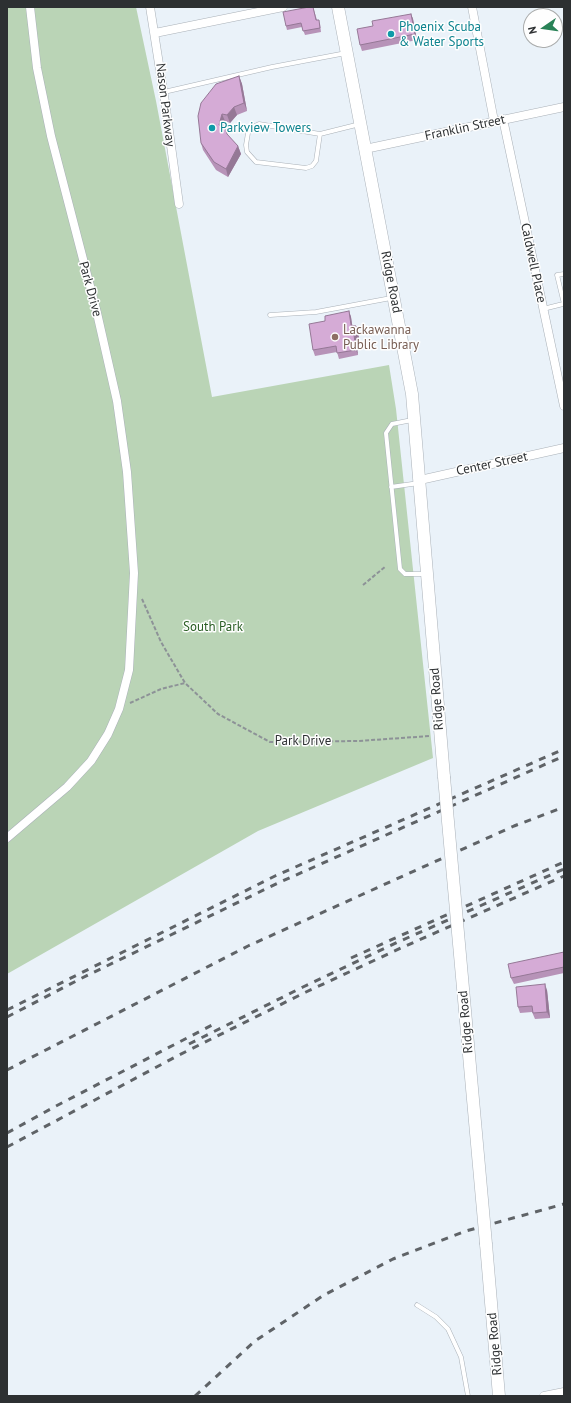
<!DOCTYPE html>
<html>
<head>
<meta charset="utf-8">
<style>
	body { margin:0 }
	#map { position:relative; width:571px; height:1403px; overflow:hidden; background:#eaf2f9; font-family:"PT Sans",sans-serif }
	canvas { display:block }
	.frame { position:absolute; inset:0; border:8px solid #2d3032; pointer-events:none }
	.north { position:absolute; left:523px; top:8px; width:40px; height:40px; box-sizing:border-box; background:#fefefe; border:1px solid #aaacac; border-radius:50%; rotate:257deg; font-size:11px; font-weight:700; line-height:16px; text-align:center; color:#2d3032 }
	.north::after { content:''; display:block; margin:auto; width:14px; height:18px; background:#298257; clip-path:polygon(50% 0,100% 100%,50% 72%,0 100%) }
</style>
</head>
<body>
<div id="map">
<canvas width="571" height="1403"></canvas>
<div class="frame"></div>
<div class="north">N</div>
</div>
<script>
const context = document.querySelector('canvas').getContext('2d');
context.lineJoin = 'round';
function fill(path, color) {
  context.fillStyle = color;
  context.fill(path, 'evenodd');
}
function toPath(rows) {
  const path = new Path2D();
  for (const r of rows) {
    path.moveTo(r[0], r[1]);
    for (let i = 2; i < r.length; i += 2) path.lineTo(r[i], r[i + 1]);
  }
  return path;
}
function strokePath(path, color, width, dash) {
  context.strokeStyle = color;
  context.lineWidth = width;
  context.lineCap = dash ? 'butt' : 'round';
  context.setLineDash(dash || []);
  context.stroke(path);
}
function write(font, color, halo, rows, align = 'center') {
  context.font = font + ' "PT Sans",sans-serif';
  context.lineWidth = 3;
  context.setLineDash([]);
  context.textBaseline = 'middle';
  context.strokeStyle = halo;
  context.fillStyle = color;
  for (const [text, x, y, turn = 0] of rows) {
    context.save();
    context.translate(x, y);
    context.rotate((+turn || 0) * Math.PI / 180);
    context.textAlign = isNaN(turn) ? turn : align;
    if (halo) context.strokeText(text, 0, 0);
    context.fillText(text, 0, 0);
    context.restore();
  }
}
const green = toPath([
	[7,7,136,7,156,101,212,397,389,365,396,409,433,758,258,831,7,974]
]);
const path = toPath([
	[363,585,386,566],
	[142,599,161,642,185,683,218,714,270,742,358,741,430,736],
	[130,703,161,689,185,683]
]);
const lane = toPath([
	[164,92,272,67,346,53],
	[320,134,316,161,312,166,306,168,256,162,247,152,246,145,248,133,253,127,259,124,320,134,360,124],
	[564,274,557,275,564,304],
	[543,309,563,304],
	[270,315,316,312,391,298],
	[412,420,392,424,386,433,400,569,405,574,425,574],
	[391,487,419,483],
	[417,1305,436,1317,448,1329,461,1357,468,1396]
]);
const street = toPath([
	[150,7,165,102,179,204],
	[472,7,494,121],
	[155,33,283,7],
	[503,119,564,406],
	[365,149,564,107],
	[420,480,564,448],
	[7,838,67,787,91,761,108,734,119,709,129,670,134,573,127,472,117,401,97,313,51,136,37,68,30,7],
	[544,1396,564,1392]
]);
const secondary = toPath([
	[338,7,412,394,444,777],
	[486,1244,499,1396]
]);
const rail = toPath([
	[351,958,564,862],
	[7,1010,275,876,564,749],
	[7,1017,82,978,278,883,564,756],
	[189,1044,303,987,398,942,564,869],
	[7,1070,248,946,514,826,564,807],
	[7,1133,56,1106,216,1023],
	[7,1147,179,1055,306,992,401,948,564,876],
	[195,1396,255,1341,324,1295,393,1259,466,1231,564,1204]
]);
const secondaryBridge = toPath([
	[444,777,486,1244]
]);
const wall = toPath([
	[313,7,317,20,320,24,321,32,305,35,302,27,287,30,286,26],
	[411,14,413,19,417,40,362,51,360,45,373,26],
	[239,76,242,84,247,111,237,115,230,123,225,121,223,127,228,136,238,146,241,154,228,177,216,170,203,150,201,143],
	[349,311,351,317,352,325,358,332,359,338,356,341,358,355,339,359,337,352,315,356,313,350,325,321],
	[564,952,564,973,514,984,511,978],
	[547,990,550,1018,535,1019,532,1012,520,1013,518,1007]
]);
const shadedWall = toPath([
	[411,14,413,19,417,40,415,34],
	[239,76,242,84,247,111,244,103],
	[234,107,237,115,230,123,227,115],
	[222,114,225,121,222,133,219,125],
	[238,146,241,154,228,177,226,169],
	[349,311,351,317,353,331,351,325],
	[356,326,358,332,359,338,356,341,358,355,356,350,354,335],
	[545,984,547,990,550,1018,547,1012]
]);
const building = toPath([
	[309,7,313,7,316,20,319,20,320,28,303,31,301,23,286,26,283,12,309,7],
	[411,14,415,34,360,45,357,29,373,26,372,21,411,14],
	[239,76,244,103,234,107,227,115,222,114,219,125,225,127,227,134,238,146,226,169,214,162,201,143,198,116,201,103,216,84,239,76],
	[349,311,351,325,356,326,357,333,354,335,356,350,337,353,336,346,313,350,309,324,325,321,325,316,349,311],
	[564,952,564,967,511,978,508,964,564,952],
	[545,984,547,1012,533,1013,532,1006,518,1007,516,987,545,984]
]);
const markers = [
	[391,34,4,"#0f9aa8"],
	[212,128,4,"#0f9aa8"],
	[335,337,4,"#8d6e63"]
];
const cultureNames = [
	["Phoenix Scuba",399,27],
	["& Water Sports",399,42],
	["Parkview Towers",220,128]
];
const streetNames = [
	["Nason Parkway",165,105,83],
	["Franklin Street",465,128,-12],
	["Caldwell Place",533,263,78],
	["Ridge Road",391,282,79],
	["Park Drive",90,289,75],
	["Center Street",492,464,-12],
	["Ridge Road",437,699,-94],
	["Park Drive",303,741],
	["Ridge Road",466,1022,-95],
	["Ridge Road",495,1344,-95]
];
const educationNames = [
	["Lackawanna",343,330],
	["Public Library",343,345]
];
const parkNames = [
	["South Park",213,627]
];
fill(green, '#bad4b6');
strokePath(lane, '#aab1b8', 5);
strokePath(street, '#aab1b8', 9);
strokePath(secondary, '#aab1b8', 13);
strokePath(path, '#8d9297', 2, [4, 2]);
strokePath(lane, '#fff', 4);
strokePath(street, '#fff', 8);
strokePath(secondary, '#fff', 12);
strokePath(rail, '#5f6367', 3, [7, 7]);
strokePath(secondaryBridge, '#aab1b8', 13, []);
strokePath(secondaryBridge, '#fff', 12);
fill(wall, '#b793b8');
fill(shadedWall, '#957896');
fill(building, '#d5abd6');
strokePath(building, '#957896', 1);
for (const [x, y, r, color] of markers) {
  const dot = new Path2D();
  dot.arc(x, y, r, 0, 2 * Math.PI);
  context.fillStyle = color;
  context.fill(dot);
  strokePath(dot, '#fefefe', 1.5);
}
write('13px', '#0d838f', '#fefefe', cultureNames, 'left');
write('13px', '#2d3032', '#fefefe', streetNames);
write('13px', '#785e54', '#fefefe', educationNames, 'left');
write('13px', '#295d23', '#fefefe', parkNames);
</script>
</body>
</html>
